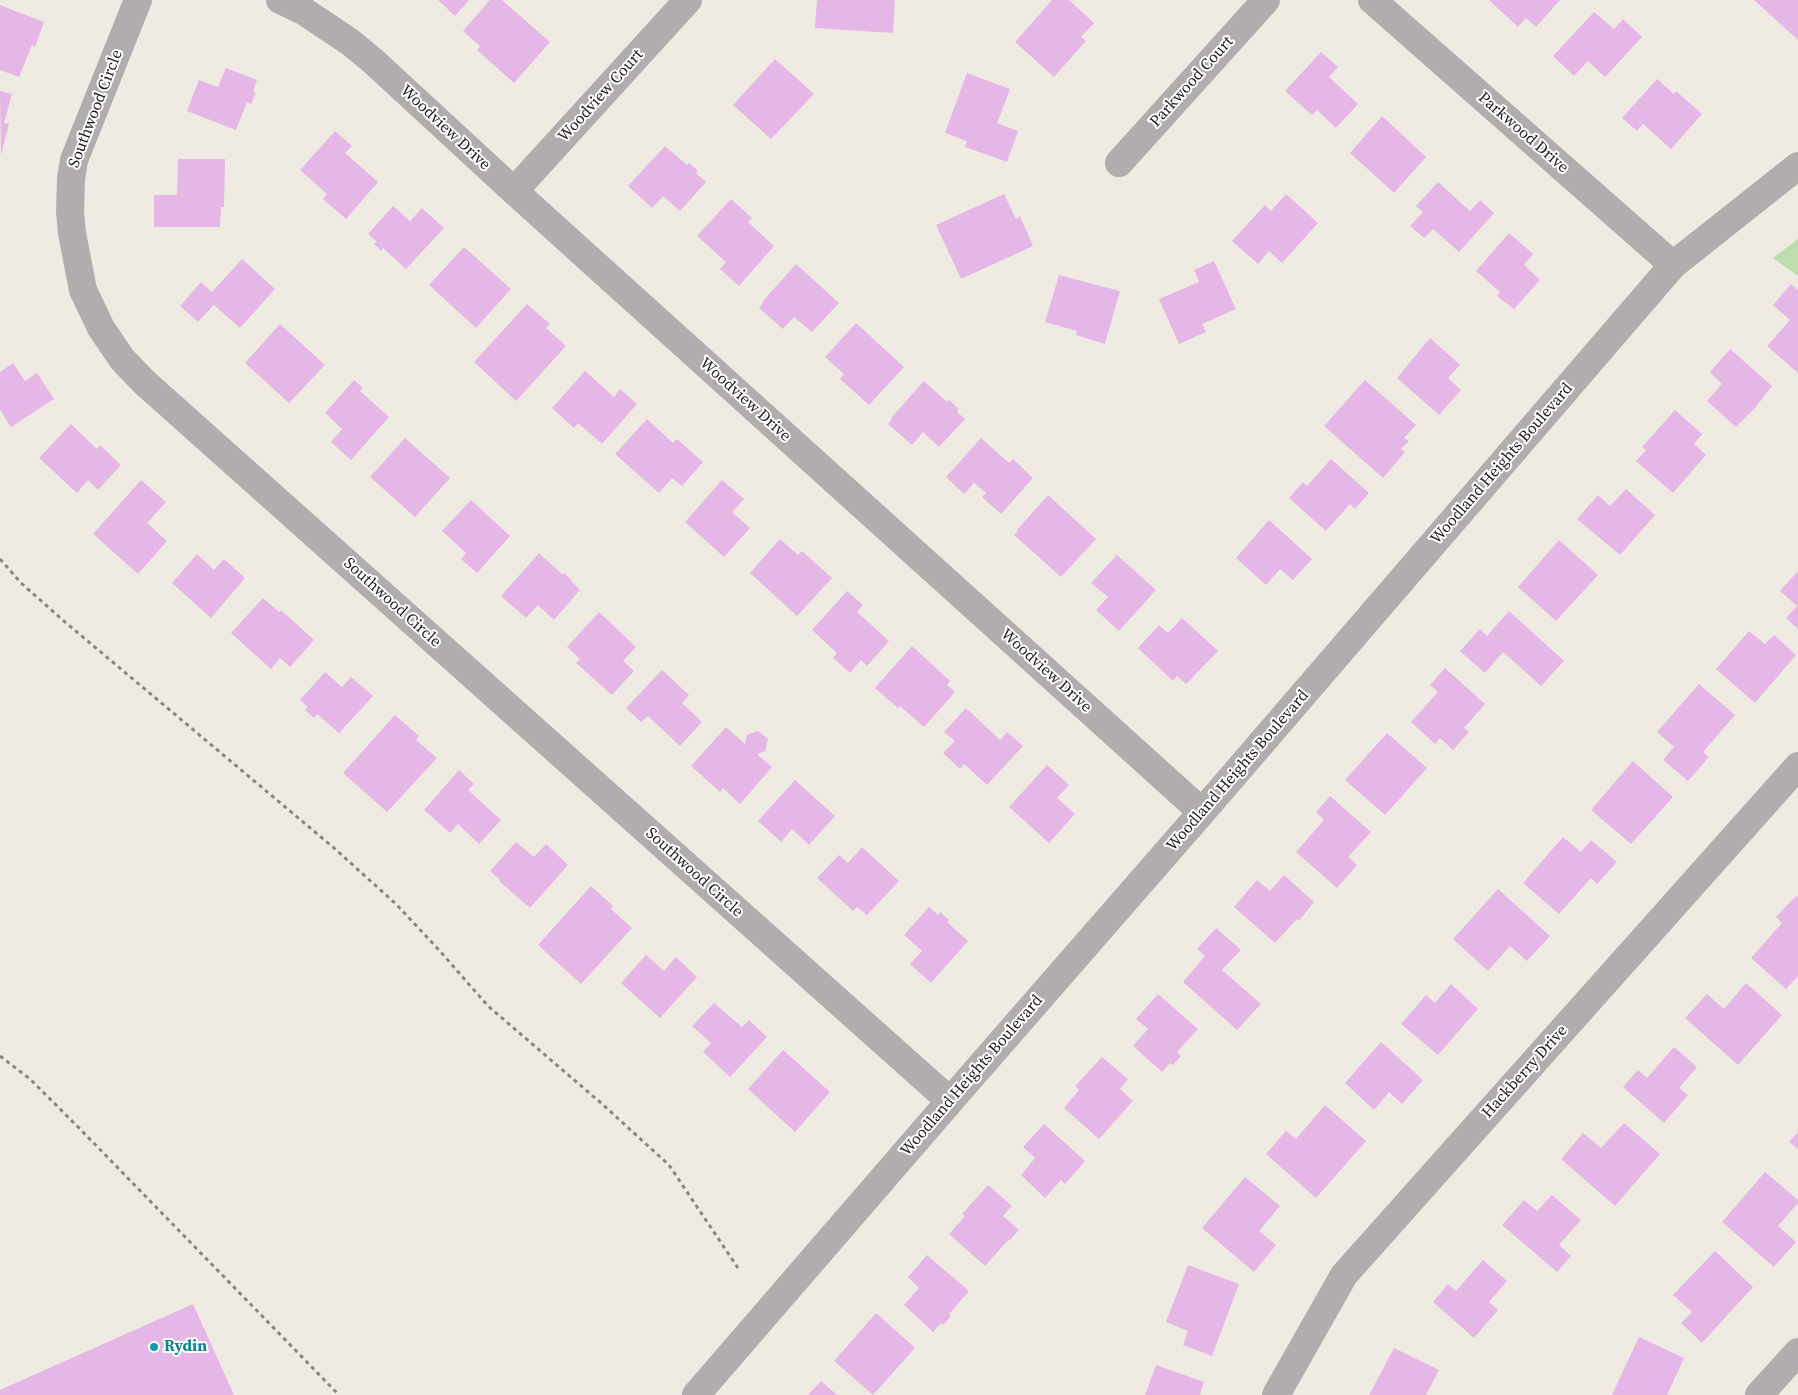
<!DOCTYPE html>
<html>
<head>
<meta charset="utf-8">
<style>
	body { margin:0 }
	canvas { display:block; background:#efebe2 }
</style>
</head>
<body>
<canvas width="1798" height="1395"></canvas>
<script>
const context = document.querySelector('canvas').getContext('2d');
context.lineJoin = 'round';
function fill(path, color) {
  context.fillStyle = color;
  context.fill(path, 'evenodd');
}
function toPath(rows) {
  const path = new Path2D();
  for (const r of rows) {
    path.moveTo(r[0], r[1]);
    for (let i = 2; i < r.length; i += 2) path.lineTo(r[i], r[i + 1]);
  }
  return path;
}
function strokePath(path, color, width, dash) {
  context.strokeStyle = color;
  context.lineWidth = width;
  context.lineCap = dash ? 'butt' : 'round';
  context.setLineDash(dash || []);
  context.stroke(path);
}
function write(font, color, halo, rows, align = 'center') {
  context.font = font + ' "Source Serif 4",serif';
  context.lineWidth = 4;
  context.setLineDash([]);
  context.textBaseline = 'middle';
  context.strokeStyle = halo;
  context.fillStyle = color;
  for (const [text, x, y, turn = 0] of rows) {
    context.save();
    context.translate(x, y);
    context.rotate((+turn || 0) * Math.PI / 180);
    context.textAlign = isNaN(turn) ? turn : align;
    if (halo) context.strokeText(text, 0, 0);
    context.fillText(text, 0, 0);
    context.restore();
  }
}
const green = toPath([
	[1798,239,1798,276,1773,258]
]);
const building = toPath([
	[438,0,469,0,455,16],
	[490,0,502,0,550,42,514,83,477,50,480,46,463,31],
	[817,0,895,0,893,33,815,28],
	[1052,0,1069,0,1094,23,1081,37,1086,41,1054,77,1015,42],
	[1489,0,1560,0,1536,27,1526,18,1518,27],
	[1754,0,1798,0,1798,40],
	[0,5,44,22,35,47,32,45,19,77,0,70],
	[1594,12,1614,29,1623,19,1642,37,1605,77,1588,61,1574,76,1553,56],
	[1321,52,1338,67,1329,77,1358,104,1336,128,1317,110,1312,115,1285,91],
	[775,59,814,94,771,139,733,105],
	[226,68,257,80,253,92,256,93,251,104,247,102,236,130,187,111,199,80,218,87],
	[967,73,1010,89,997,123,1018,131,1007,162,965,147,967,141,945,133],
	[1657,79,1674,94,1676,91,1702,114,1671,149,1643,124,1637,131,1622,118],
	[0,91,12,94,4,123,9,124,1,155],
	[1382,116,1426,157,1394,193,1350,153],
	[335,131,352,146,345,153,378,182,346,219,323,199,327,194,300,170],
	[665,146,687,165,689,163,698,171,696,173,706,182,680,211,663,196,652,208,628,186],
	[178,159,225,159,224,207,221,207,220,227,154,227,154,195,177,195],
	[1438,182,1470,211,1480,200,1494,213,1459,252,1433,229,1424,238,1410,226,1423,212,1416,206],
	[1004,194,1016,219,1020,216,1033,246,961,279,936,225],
	[1286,194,1318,223,1282,263,1269,251,1258,264,1232,241,1265,205,1271,211],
	[731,199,752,218,748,222,774,246,739,286,720,269,726,262,697,236],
	[393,206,410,221,422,208,444,228,406,269,383,248,381,251,374,244,377,242,368,234],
	[1509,233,1533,254,1524,265,1540,280,1514,309,1497,296,1500,292,1476,271],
	[464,247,511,289,476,328,429,285],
	[242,259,275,289,240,328,214,305,198,322,180,306,201,282,212,292],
	[1214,261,1236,309,1202,324,1206,332,1179,344,1159,299,1199,282,1194,270],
	[796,264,839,303,812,332,794,317,783,329,759,308,763,303,762,302],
	[1059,275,1120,291,1105,344,1076,335,1077,331,1045,322],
	[1791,284,1798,290,1798,373,1767,346,1790,320,1773,305],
	[527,304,550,324,546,328,566,346,516,401,474,362],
	[856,323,904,367,869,405,840,379,844,374,825,357],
	[280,324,325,365,289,403,245,363],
	[1430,338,1460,365,1448,378,1461,390,1439,415,1397,378],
	[1730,349,1772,386,1755,408,1736,427,1707,401,1722,384,1710,372],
	[13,363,25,381,37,373,54,399,11,427,0,410,0,372],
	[585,371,614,397,620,389,637,404,602,444,578,423,574,428,552,408],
	[354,380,363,388,360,391,389,417,351,460,331,442,342,429,325,413],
	[1365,380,1416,425,1404,438,1409,441,1401,449,1405,452,1383,478,1324,426],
	[924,381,947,402,949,400,959,409,957,412,965,419,939,447,923,432,912,445,888,424,892,419,891,418],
	[1675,410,1702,434,1694,444,1706,455,1673,493,1636,461,1646,450,1642,447],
	[647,419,673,443,677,439,703,462,682,486,672,478,659,493,615,454],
	[71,424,97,449,100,445,121,465,98,490,88,480,77,493,39,458],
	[405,438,450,478,415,517,370,477],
	[981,438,1009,463,1013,459,1033,478,1001,514,982,497,986,493,974,483,964,494,946,477],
	[1331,459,1369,493,1355,509,1350,504,1326,531,1289,498,1303,482,1307,486],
	[141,480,166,502,147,523,167,541,138,574,93,534],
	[722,480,744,499,732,512,750,528,724,557,685,522],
	[1626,489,1655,515,1620,555,1577,519,1598,495,1610,506],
	[1048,495,1096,539,1061,577,1014,535,1018,531,1017,530],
	[471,500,510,536,477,573,461,559,466,553,442,531],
	[1269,520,1312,559,1293,580,1280,569,1266,585,1236,558],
	[780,539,798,555,802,551,832,578,797,616,750,573],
	[1559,540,1598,575,1556,621,1518,587],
	[539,553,563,575,564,573,572,580,571,581,580,590,554,620,538,605,526,618,501,596],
	[197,554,214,570,224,559,245,578,211,618,172,583],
	[1117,555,1156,590,1119,631,1096,610,1108,597,1091,583],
	[1798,571,1798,629,1786,618,1797,606,1780,591],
	[847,591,863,605,857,612,889,641,867,666,861,660,850,673,833,658,837,653,812,630],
	[263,598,279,612,281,610,314,640,290,667,280,658,271,669,231,633],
	[1509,611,1564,661,1541,686,1503,652,1485,673,1460,651,1480,629,1487,636],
	[599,612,636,647,623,661,634,671,612,695,576,663,580,659,567,647],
	[1182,618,1218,651,1186,684,1177,676,1173,681,1138,648,1159,625,1168,633],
	[1749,631,1765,644,1774,635,1796,655,1755,703,1716,669],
	[912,646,950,681,947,685,955,692,924,727,900,706,898,708,875,688],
	[1445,668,1485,704,1464,728,1469,732,1453,750,1440,738,1435,744,1411,722,1438,692,1430,685],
	[662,670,689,695,682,703,702,722,680,746,648,716,641,722,626,708],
	[325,672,342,687,351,677,373,696,339,733,317,714,314,718,305,710,308,707,300,700],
	[1699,684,1735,715,1703,752,1709,757,1688,781,1663,760,1674,747,1657,732],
	[966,708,1000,740,1007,732,1023,746,987,785,964,764,960,769,943,753,955,741,944,732],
	[395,715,419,736,416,740,437,758,387,812,343,773],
	[726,727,745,744,747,735,758,731,768,739,765,751,757,754,772,767,740,804,723,788,720,792,691,766],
	[1387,733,1427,768,1385,815,1345,780],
	[1633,761,1673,797,1631,844,1591,810],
	[1047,765,1069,785,1057,798,1075,814,1049,843,1009,807],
	[459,770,474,784,468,790,501,820,479,844,458,824,450,833,424,810],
	[795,780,835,816,809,845,792,829,781,842,758,821],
	[1330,796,1371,832,1348,857,1357,865,1337,888,1296,852,1324,820,1316,812],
	[1563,837,1581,852,1591,840,1617,862,1597,884,1591,878,1559,914,1523,883],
	[516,842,534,857,546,844,568,865,530,908,499,881,500,880,490,871],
	[862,847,899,881,867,915,857,907,853,911,817,878,839,855,848,863],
	[1284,875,1314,902,1299,921,1297,919,1275,943,1234,907,1257,880,1270,891],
	[591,886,613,906,611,909,632,928,581,984,538,945],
	[1498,889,1550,936,1527,961,1510,946,1488,971,1453,939],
	[1796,896,1798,898,1798,976,1786,989,1751,958,1782,923,1776,917],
	[929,907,938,915,940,912,949,920,947,922,968,941,931,983,910,964,922,951,904,935],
	[1216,928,1241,950,1222,970,1261,1004,1237,1030,1183,982,1205,956,1197,949],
	[646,955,664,971,676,957,697,977,660,1018,621,983],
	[1746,983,1782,1015,1738,1065,1685,1018,1707,994,1724,1009],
	[1451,984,1478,1009,1438,1055,1401,1024,1426,995,1435,1003],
	[1158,994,1198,1029,1177,1052,1181,1056,1173,1065,1170,1063,1162,1072,1133,1046,1148,1029,1136,1019],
	[714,1003,742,1027,749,1020,767,1037,730,1077,703,1052,711,1043,692,1026],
	[1381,1042,1423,1080,1402,1104,1389,1092,1374,1110,1345,1083],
	[1674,1047,1697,1067,1679,1088,1688,1095,1664,1123,1623,1087,1638,1070,1647,1078],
	[783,1050,830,1092,795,1132,748,1089],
	[1102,1057,1128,1079,1120,1089,1133,1101,1099,1139,1064,1108,1079,1090,1075,1086],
	[1325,1105,1366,1141,1316,1198,1266,1154,1286,1131,1296,1139],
	[1624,1123,1660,1154,1615,1206,1561,1159,1583,1133,1601,1148],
	[1044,1124,1085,1161,1065,1184,1061,1180,1045,1198,1021,1175,1035,1158,1023,1147],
	[1798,1132,1798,1149,1789,1142],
	[1765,1172,1798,1200,1798,1203,1778,1226,1796,1242,1774,1267,1722,1222],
	[1245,1177,1280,1206,1259,1231,1276,1245,1254,1272,1202,1228],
	[988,1185,1012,1206,1003,1216,1019,1230,1009,1241,1008,1240,985,1266,949,1234,965,1216,962,1214],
	[1552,1195,1581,1220,1559,1245,1571,1256,1557,1272,1502,1225,1524,1200,1537,1211],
	[1715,1251,1753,1287,1702,1343,1681,1323,1692,1312,1673,1295],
	[927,1255,969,1291,949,1314,951,1316,943,1325,941,1323,933,1332,904,1305,919,1288,908,1277],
	[1483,1260,1507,1281,1489,1302,1498,1310,1474,1338,1433,1302,1448,1284,1456,1291],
	[1188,1265,1239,1284,1212,1356,1183,1345,1188,1331,1166,1322],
	[193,1304,234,1395,0,1395,0,1390],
	[876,1313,915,1348,873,1395,834,1361],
	[1639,1337,1684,1358,1667,1395,1612,1395],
	[1394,1348,1439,1370,1426,1395,1369,1395],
	[1156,1365,1204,1382,1200,1395,1145,1395],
	[821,1381,837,1395,808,1395]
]);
const path = toPath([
	[0,559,21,583,65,622,334,848,396,904,439,950,488,1006,601,1103,669,1165,738,1268],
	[0,1056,30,1079,81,1130,339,1395]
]);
const minor = toPath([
	[138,0,74,160,71,179,70,212,72,233,83,290,101,328,122,359,144,382,950,1101],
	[280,0,305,12,350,42,373,61,514,191,1202,812],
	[1372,0,1673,265],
	[1119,163,1266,0],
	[514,191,688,0],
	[696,1395,950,1101,1202,812,1673,265,1798,166],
	[1276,1395,1344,1275,1798,766],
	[1759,1395,1798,1352]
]);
const markers = [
	[154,1347,5,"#0f9aa8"]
];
const streetNames = [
	["Parkwood Court",1192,82,-48],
	["Woodview Court",601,96,-48],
	["Southwood Circle",96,109,-69],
	["Woodview Drive",445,128,43],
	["Parkwood Drive",1523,133,41],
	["Woodview Drive",745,400,42],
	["Woodland Heights Boulevard",1502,464,-49],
	["Southwood Circle",392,603,42],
	["Woodview Drive",1046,671,42],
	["Woodland Heights Boulevard",1238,771,-49],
	["Southwood Circle",694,873,42],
	["Hackberry Drive",1525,1072,-48],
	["Woodland Heights Boulevard",972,1076,-49]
];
const cultureNames = [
	["Rydin",164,1347]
];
fill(green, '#bcddad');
fill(building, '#e5b7e7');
strokePath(path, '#8a8781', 3, [4, 4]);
strokePath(minor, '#b1acad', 28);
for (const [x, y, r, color] of markers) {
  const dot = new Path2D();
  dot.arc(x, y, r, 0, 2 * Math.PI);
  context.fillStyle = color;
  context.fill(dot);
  strokePath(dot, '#fff', 2);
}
write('16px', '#1d1c19', '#fff', streetNames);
write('bold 16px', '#0d838f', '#fff', cultureNames, 'left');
</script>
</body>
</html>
